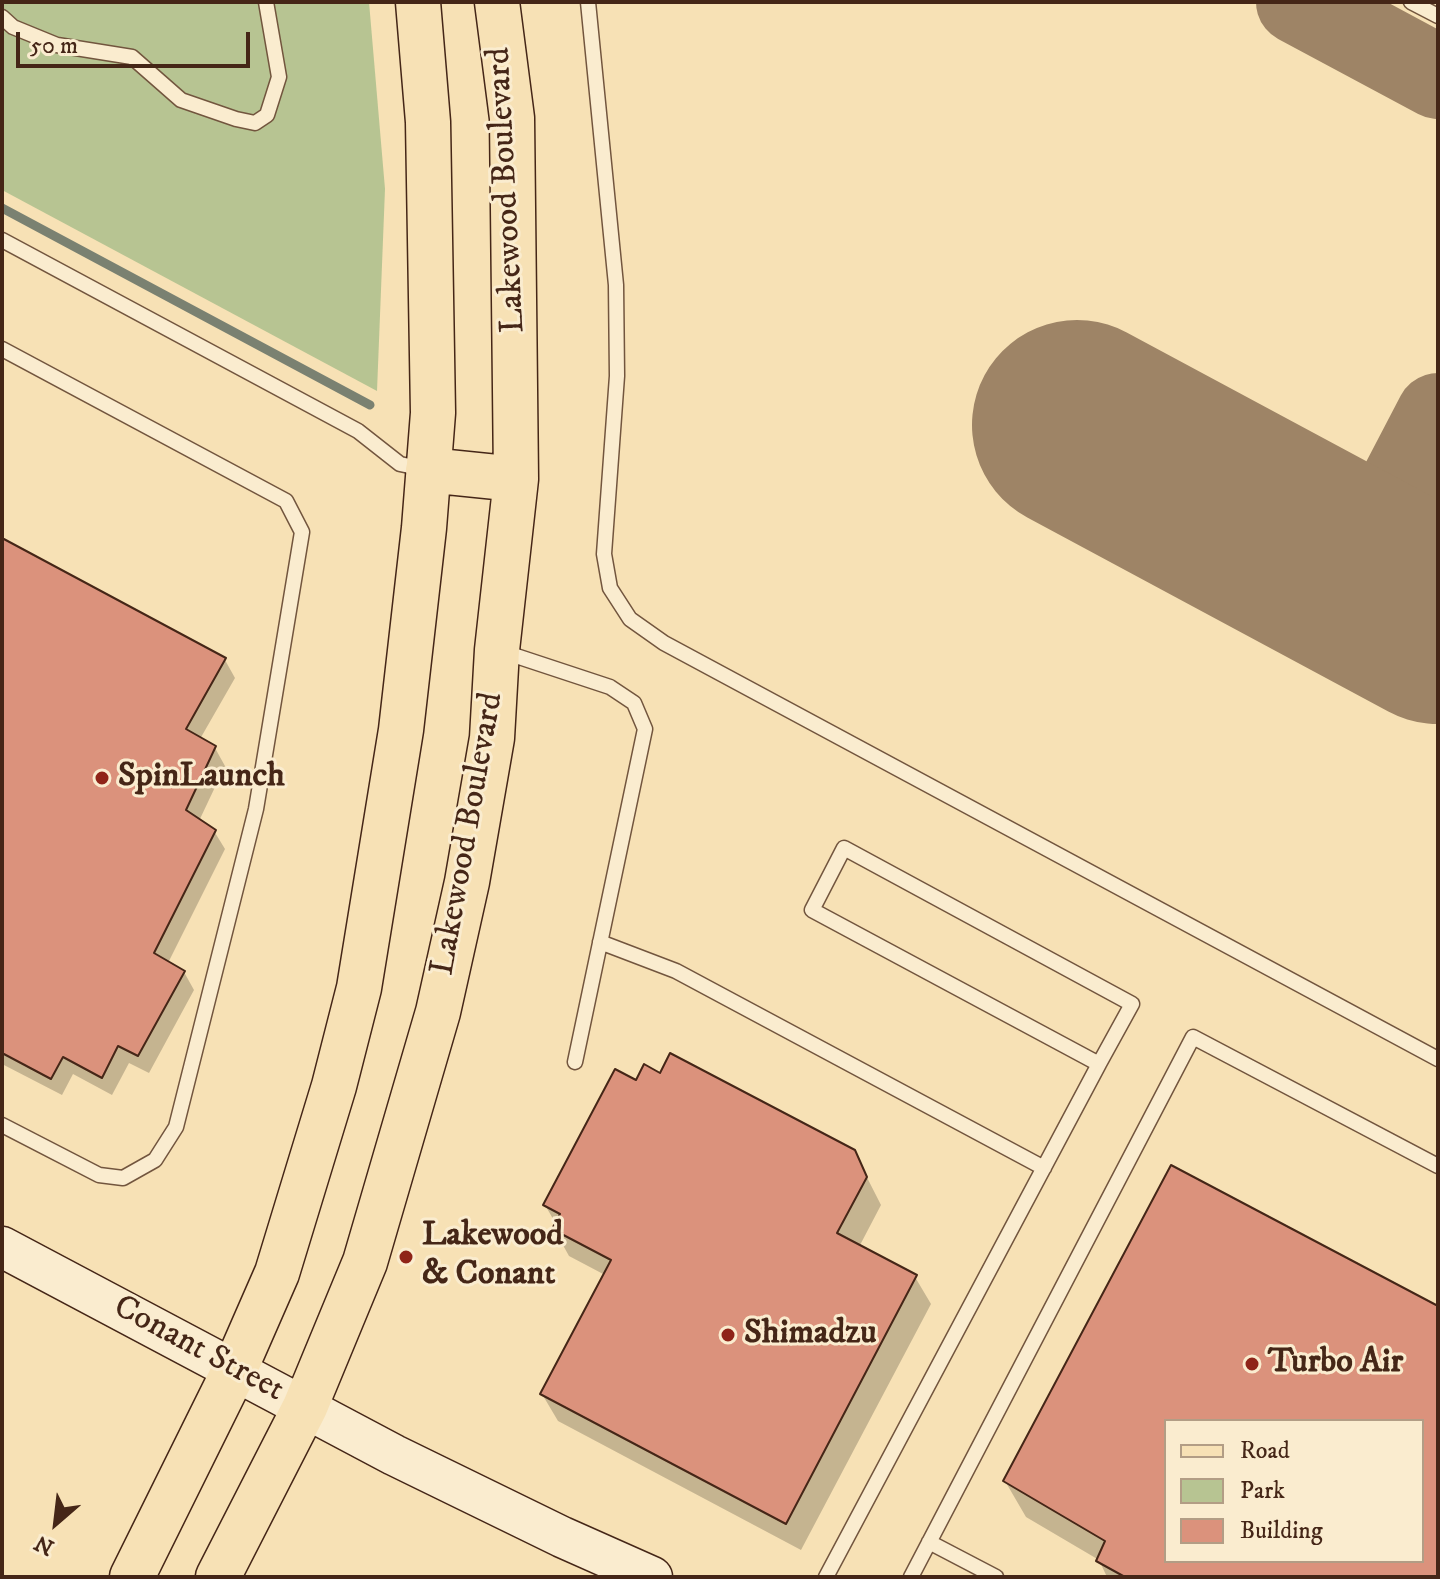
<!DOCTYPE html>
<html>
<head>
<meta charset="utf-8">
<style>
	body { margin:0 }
	#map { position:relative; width:1440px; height:1579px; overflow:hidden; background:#f7e1b5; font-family:"IM FELL DW Pica",serif }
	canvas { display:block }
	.frame { position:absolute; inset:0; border:4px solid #452617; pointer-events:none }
	.legend { position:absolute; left:1164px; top:1419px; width:260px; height:144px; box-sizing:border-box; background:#faeccf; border:2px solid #b29d85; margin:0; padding:10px 14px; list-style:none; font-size:24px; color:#452617 }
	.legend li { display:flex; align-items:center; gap:16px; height:40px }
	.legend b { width:40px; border:2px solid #b29d85 }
	.north { position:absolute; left:16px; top:1483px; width:80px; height:80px; -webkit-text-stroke:6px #faeccf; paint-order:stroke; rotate:208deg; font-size:22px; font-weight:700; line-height:32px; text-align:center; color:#452617 }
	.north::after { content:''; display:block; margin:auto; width:28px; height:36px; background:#452617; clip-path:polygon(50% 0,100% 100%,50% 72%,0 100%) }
	.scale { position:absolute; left:16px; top:32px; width:234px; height:36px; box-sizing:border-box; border:4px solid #452617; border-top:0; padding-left:10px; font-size:24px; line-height:28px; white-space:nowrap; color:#452617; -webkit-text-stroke:6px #faeccf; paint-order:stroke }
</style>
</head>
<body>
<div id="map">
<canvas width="1440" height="1579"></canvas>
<div class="frame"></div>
<ul class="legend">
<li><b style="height:10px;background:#f7e1b5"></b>Road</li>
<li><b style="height:22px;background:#b7c492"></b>Park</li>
<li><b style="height:22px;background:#db927c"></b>Building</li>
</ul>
<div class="north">N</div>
<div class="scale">50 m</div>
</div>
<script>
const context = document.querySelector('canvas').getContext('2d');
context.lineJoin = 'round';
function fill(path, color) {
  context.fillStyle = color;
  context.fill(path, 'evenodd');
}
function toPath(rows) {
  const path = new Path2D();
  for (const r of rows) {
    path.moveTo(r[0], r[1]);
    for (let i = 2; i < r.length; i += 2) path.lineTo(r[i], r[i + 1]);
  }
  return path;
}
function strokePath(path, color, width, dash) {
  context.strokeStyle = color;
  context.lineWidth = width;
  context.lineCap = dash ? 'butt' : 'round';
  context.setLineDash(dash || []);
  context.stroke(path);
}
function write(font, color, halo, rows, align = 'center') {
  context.font = font + ' "IM FELL DW Pica",serif';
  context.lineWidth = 6;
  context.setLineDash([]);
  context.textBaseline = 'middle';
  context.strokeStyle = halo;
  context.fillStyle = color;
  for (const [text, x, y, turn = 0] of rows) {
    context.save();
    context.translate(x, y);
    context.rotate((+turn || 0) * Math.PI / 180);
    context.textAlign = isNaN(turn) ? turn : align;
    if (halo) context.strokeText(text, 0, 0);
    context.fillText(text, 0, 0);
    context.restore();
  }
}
const green = toPath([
	[2,2,369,2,385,189,377,391,2,190]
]);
const shadow = toPath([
	[2,541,225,660,235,678,200,739,215,748,225,766,199,821,214,831,225,849,168,963,184,972,194,990,149,1073,129,1063,112,1095,73,1074,62,1095,2,1064],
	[854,1152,881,1205,859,1247,915,1277,931,1304,801,1550,558,1421,542,1394,605,1275,569,1256,554,1229,556,1224,545,1205],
	[1438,1308,1438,1577,1107,1577,1099,1560,1026,1517,1005,1481],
	[1166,1421,1422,1421,1422,1561,1166,1561]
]);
const stream = toPath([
	[2,208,370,405]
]);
const taxiway = toPath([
	[1298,2,1438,77],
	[1355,574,1438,415]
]);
const runway = toPath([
	[1077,425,1438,619]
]);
const building = toPath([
	[2,538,226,658,186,729,216,746,186,810,216,830,154,953,185,971,138,1056,118,1046,102,1078,63,1057,51,1079,2,1053,2,538],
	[670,1053,855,1150,867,1177,837,1233,917,1275,786,1524,540,1394,611,1260,552,1229,560,1214,543,1205,615,1069,636,1080,644,1064,660,1073,670,1053],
	[1171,1165,1438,1306,1438,1577,1125,1577,1096,1561,1105,1541,1003,1481,1171,1165],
	[1166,1421,1422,1421,1422,1561,1166,1561,1166,1421]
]);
const lane = toPath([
	[588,2,616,285,617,376,604,554,610,588,630,619,664,643,1438,1059],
	[1411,2,1438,16],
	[2,17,13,27,57,45,132,57,181,100,236,119,255,123,267,115,279,77,266,2],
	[2,240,358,431,400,464,424,469],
	[2,349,286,501,302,532,256,809,176,1127,155,1160,123,1178,99,1175,2,1125],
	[501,651,610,687,634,703,645,729,575,1062],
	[600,942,676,971,1044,1168],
	[929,1542,996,1577],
	[826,1577,1099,1064,812,910,844,848,1132,1004,1099,1064],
	[911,1577,1193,1037,1438,1166]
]);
const secondary = toPath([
	[2,1247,394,1455,562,1537,652,1577]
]);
const primary = toPath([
	[428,470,516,479],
	[132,1577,235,1369,277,1273,334,1086,359,988,401,730,424,528,433,413,428,122,418,2],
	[218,1577,305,1407,365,1262,438,1012,467,882,492,738,497,650,516,479,512,118,497,2]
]);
const markers = [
	[102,778,8,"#8f2418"],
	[406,1257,8,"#8f2418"],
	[728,1335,8,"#8f2418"],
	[1252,1364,8,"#8f2418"]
];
const streetNames = [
	["Lakewood Boulevard",508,190,-93],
	["Lakewood Boulevard",469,834,-80],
	["Conant Street",198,1350,28]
];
const poiNames = [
	["SpinLaunch",118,778],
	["Lakewood",422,1237],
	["& Conant",422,1276],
	["Shimadzu",744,1335],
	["Turbo Air",1268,1364]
];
fill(green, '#b7c492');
fill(shadow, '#0003');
strokePath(stream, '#7a8171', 9);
strokePath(taxiway, '#9e8466', 84);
strokePath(runway, '#9e8466', 210);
fill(building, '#db927c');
strokePath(building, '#452617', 2);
strokePath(lane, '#72553e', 17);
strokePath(secondary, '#452617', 43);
strokePath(primary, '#452617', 47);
strokePath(lane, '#faeccf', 14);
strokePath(secondary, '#faeccf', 40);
strokePath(primary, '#f7e1b5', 44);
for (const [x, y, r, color] of markers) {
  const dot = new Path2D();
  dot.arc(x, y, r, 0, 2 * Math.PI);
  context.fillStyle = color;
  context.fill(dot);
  strokePath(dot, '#faeccf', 3);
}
write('34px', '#452617', '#faeccf', streetNames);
write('bold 34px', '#452617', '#faeccf', poiNames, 'left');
</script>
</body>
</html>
